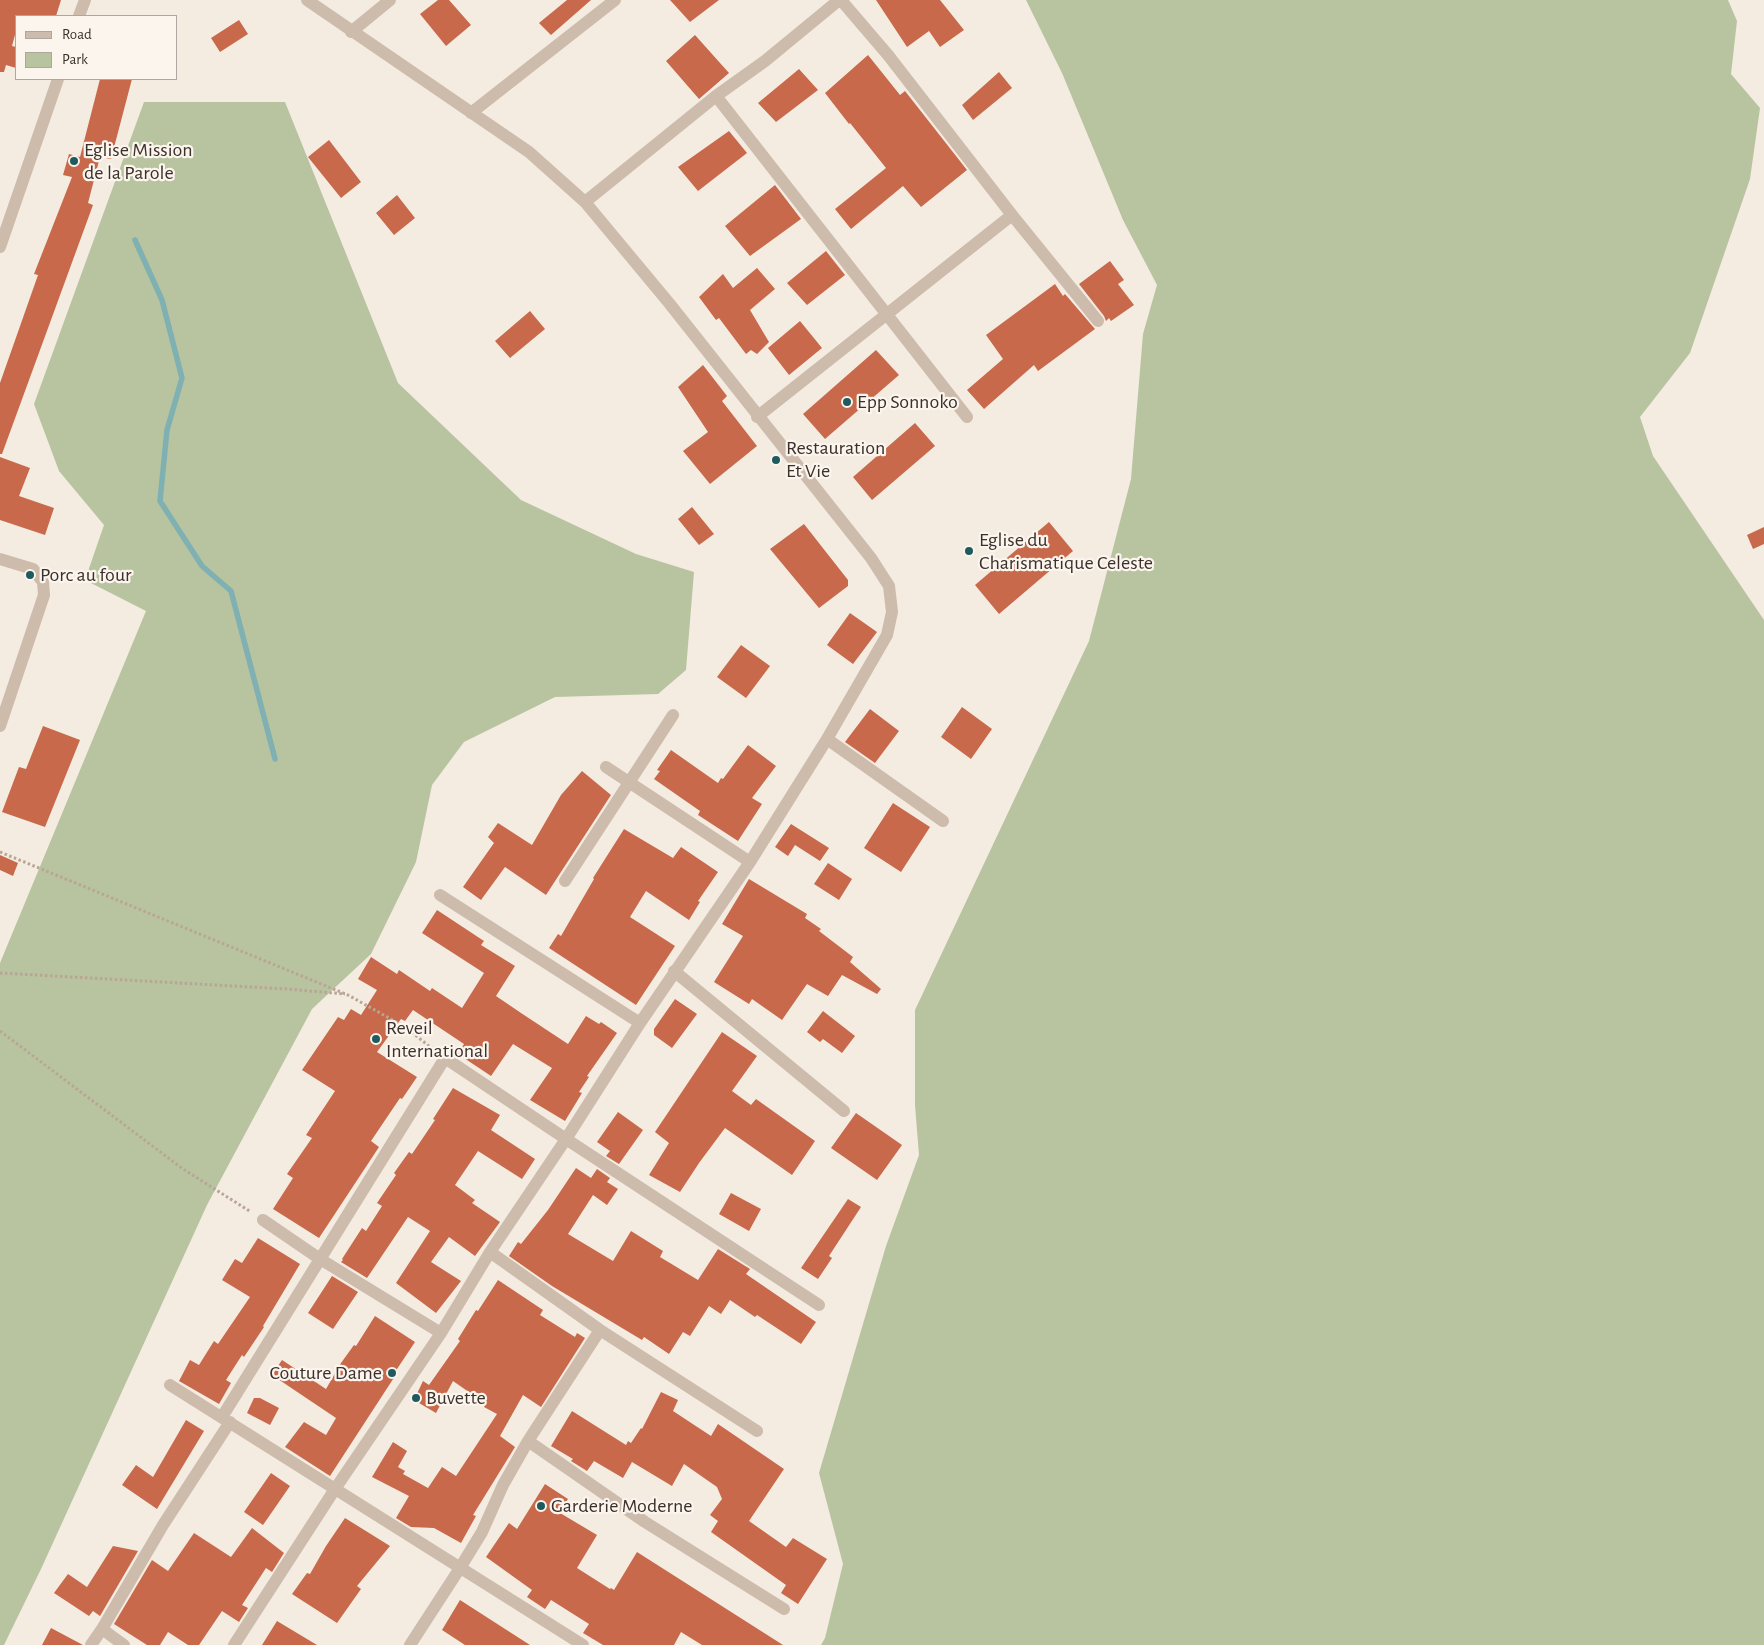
<!DOCTYPE html>
<html>
<head>
<meta charset="utf-8">
<style>
	body { margin:0 }
	#map { position:relative; width:1764px; height:1645px; overflow:hidden; background:#f4ebe1; font-family:"Alegreya Sans",sans-serif }
	canvas { display:block }
	.legend { position:absolute; left:15px; top:15px; width:162px; height:65px; box-sizing:border-box; background:#fbf5ee; border:1px solid #aea6a0; margin:0; padding:6px 9px; list-style:none; font-size:15px; color:#3b302b }
	.legend li { display:flex; align-items:center; gap:10px; height:25px }
	.legend b { width:25px; border:1px solid #aea6a0 }
</style>
</head>
<body>
<div id="map">
<canvas width="1764" height="1645"></canvas>
<ul class="legend">
<li><b style="height:6px;background:#cdbbac"></b>Road</li>
<li><b style="height:14px;background:#b8c4a0"></b>Park</li>
</ul>
</div>
<script>
const context = document.querySelector('canvas').getContext('2d');
context.lineJoin = 'round';
function fill(path, color) {
  context.fillStyle = color;
  context.fill(path, 'evenodd');
}
function toPath(rows) {
  const path = new Path2D();
  for (const r of rows) {
    path.moveTo(r[0], r[1]);
    for (let i = 2; i < r.length; i += 2) path.lineTo(r[i], r[i + 1]);
  }
  return path;
}
function strokePath(path, color, width, dash) {
  context.strokeStyle = color;
  context.lineWidth = width;
  context.lineCap = dash ? 'butt' : 'round';
  context.setLineDash(dash || []);
  context.stroke(path);
}
function write(font, color, halo, rows, align = 'center') {
  context.font = font + ' "Alegreya Sans",sans-serif';
  context.lineWidth = 4.5;
  context.setLineDash([]);
  context.textBaseline = 'middle';
  context.strokeStyle = halo;
  context.fillStyle = color;
  for (const [text, x, y, turn = 0] of rows) {
    context.save();
    context.translate(x, y);
    context.rotate((+turn || 0) * Math.PI / 180);
    context.textAlign = isNaN(turn) ? turn : align;
    if (halo) context.strokeText(text, 0, 0);
    context.fillText(text, 0, 0);
    context.restore();
  }
}
const green = toPath([
	[1026,0,1728,0,1737,21,1731,74,1760,108,1750,179,1690,353,1640,417,1653,456,1764,620,1764,1645,821,1645,825,1638,843,1564,819,1473,886,1246,919,1155,915,1105,915,1010,1089,641,1131,479,1143,334,1157,285,1123,220,1062,73],
	[144,102,285,102,398,383,521,500,636,554,694,572,686,670,658,694,555,697,464,742,432,785,416,862,371,954,312,1009,207,1205,41,1569,4,1645,0,1645,0,963,146,611,85,580,104,525,59,471,34,404]
]);
const stream = toPath([
	[135,240,162,300,182,378,167,430,160,501,202,566,231,591,275,759]
]);
const building = toPath([
	[0,0,61,0,56,16,16,16,16,31,12,46,16,47,16,68,6,65,4,72,0,72],
	[438,0,449,0,471,25,446,46,420,14],
	[567,0,591,0,551,35,539,23],
	[670,0,719,0,690,22],
	[876,0,940,0,964,30,940,47,929,31,907,47],
	[239,20,248,34,220,52,211,38],
	[695,35,729,73,699,99,666,61],
	[868,55,900,95,905,91,967,170,921,207,903,186,851,229,835,209,886,168,850,123,849,124,825,93],
	[799,69,818,90,776,122,758,103],
	[999,72,1012,88,973,120,962,105],
	[100,79,132,79,111,159,100,157,88,203,93,205,2,454,0,454,0,383,38,275,34,274,72,177,63,175,69,154,80,157],
	[729,131,747,153,698,191,678,167],
	[329,140,361,182,341,198,308,157],
	[775,185,801,219,750,256,725,226],
	[397,195,415,218,394,235,376,213],
	[826,251,845,275,807,305,787,283],
	[1110,261,1124,280,1118,284,1134,305,1111,321,1109,318,1106,321,1104,316,1079,284],
	[757,268,775,289,750,310,769,342,757,354,751,350,746,354,719,318,716,320,699,297,723,274,733,288],
	[1055,284,1063,296,1065,294,1095,329,1038,371,1034,365,984,409,967,390,1003,359,986,335],
	[530,311,545,329,510,358,495,341],
	[800,321,822,348,789,375,768,348],
	[876,350,899,375,825,439,803,414],
	[703,365,727,396,722,401,757,446,710,484,683,451,708,432,678,387],
	[915,423,935,446,872,500,853,477],
	[0,457,30,468,19,496,54,508,45,535,0,520],
	[692,507,714,534,699,545,678,519],
	[1049,522,1073,551,999,614,975,585],
	[804,524,848,580,848,586,819,608,770,549],
	[1764,527,1764,544,1753,549,1747,535],
	[850,613,877,632,853,664,827,645],
	[741,645,770,666,746,698,717,677],
	[962,707,992,729,971,759,941,737],
	[870,709,899,731,875,763,845,742],
	[43,726,80,740,45,827,2,812,19,767,26,769],
	[748,745,776,766,752,798,762,804,738,841,698,815,700,811,654,779,660,771,657,770,671,750,718,783,721,778,723,779],
	[582,771,611,795,546,895,505,867,481,900,463,887,494,843,488,837,498,823,532,845,561,795],
	[893,803,930,827,901,872,864,848],
	[791,824,829,848,820,861,795,845,788,856,775,847],
	[624,829,673,858,681,847,718,872,698,901,700,902,689,920,646,891,630,917,675,946,636,1005,549,948,558,934,561,936,594,879,593,878],
	[0,855,18,863,13,876,0,870],
	[828,863,852,879,839,900,814,884],
	[749,879,807,914,805,918,821,929,819,931,853,957,850,962,881,989,877,994,842,975,828,996,807,984,782,1020,752,999,749,1004,714,982,743,936,722,924],
	[437,910,484,941,481,945,515,966,496,996,521,1013,568,1044,586,1016,599,1024,601,1022,617,1033,587,1076,589,1077,579,1092,582,1093,565,1121,530,1100,552,1068,513,1044,491,1076,458,1054,464,1044,413,1010,405,1021,401,1019,377,1052,417,1077,402,1099,400,1098,371,1141,379,1147,319,1238,273,1209,293,1178,287,1174,312,1138,306,1135,335,1091,302,1070,338,1017,344,1020,351,1009,361,1015,377,990,358,979,371,957,397,974,399,970,430,991,432,988,462,1008,484,973,422,933],
	[675,999,697,1014,672,1048,654,1035,654,1029],
	[823,1011,855,1036,842,1053,823,1039,820,1042,807,1032],
	[722,1032,757,1056,732,1091,751,1105,756,1099,815,1141,792,1175,725,1128,699,1163,680,1192,649,1175,669,1143,655,1132],
	[453,1088,500,1115,491,1130,535,1159,522,1179,478,1151,455,1185,475,1200,472,1203,500,1222,475,1256,449,1237,431,1262,461,1281,436,1313,396,1283,430,1231,408,1217,367,1278,341,1262,343,1260,342,1259,362,1228,366,1231,382,1206,377,1203,396,1175,394,1173,409,1152,412,1154,435,1120,433,1119],
	[618,1112,643,1130,619,1164,606,1156,610,1151,597,1142],
	[856,1113,902,1145,877,1180,831,1148],
	[576,1168,591,1178,597,1169,610,1178,607,1182,618,1189,607,1205,593,1195,568,1234,613,1261,631,1231,663,1251,660,1257,698,1280,718,1249,750,1269,746,1274,816,1322,801,1344,757,1315,755,1317,730,1300,721,1314,709,1306,690,1336,683,1332,669,1354,644,1337,642,1340,552,1286,509,1256,518,1242,521,1244,548,1210],
	[731,1193,761,1209,749,1231,719,1214],
	[848,1199,861,1207,829,1256,832,1258,818,1279,801,1268],
	[258,1238,300,1264,263,1326,264,1327,244,1357,242,1355,226,1380,231,1383,219,1404,179,1381,190,1360,199,1365,214,1341,218,1344,250,1297,222,1280,235,1259,242,1263],
	[332,1276,358,1292,333,1329,308,1313],
	[498,1280,543,1310,540,1315,575,1337,577,1333,585,1338,541,1407,523,1395,500,1436,515,1447,473,1515,476,1516,461,1543,434,1528,411,1527,396,1518,409,1496,372,1477,393,1442,407,1451,398,1467,405,1471,403,1474,428,1488,442,1467,456,1476,497,1414,484,1407,486,1404,453,1381,436,1413,414,1400,423,1381,429,1385,460,1341,458,1339,476,1310,478,1311],
	[375,1316,415,1342,395,1372,397,1373,330,1476,285,1447,304,1422,326,1435,336,1418,272,1375,282,1360,326,1389,341,1363,354,1345,356,1346],
	[661,1392,678,1400,673,1411,711,1436,718,1424,784,1469,749,1521,786,1547,793,1538,827,1559,798,1604,781,1593,786,1585,711,1532,718,1521,710,1515,722,1499,717,1487,684,1464,672,1486,632,1462,623,1478,594,1461,587,1471,571,1461,573,1459,551,1446,572,1411,626,1445,628,1441,631,1443,641,1428,642,1429],
	[254,1398,260,1398,279,1408,270,1425,247,1413],
	[186,1420,204,1431,157,1509,122,1485,136,1465,153,1477],
	[271,1473,290,1486,263,1525,244,1512],
	[545,1484,568,1499,560,1513,597,1535,577,1568,610,1589,611,1588,614,1590,637,1552,783,1645,702,1645,681,1632,674,1645,603,1645,583,1633,589,1624,551,1600,545,1609,527,1597,532,1590,486,1557,509,1523,517,1529],
	[345,1518,390,1546,357,1586,361,1589,337,1623,292,1594,307,1573,310,1574,326,1546],
	[252,1528,284,1553,272,1572,266,1568,242,1605,248,1608,239,1622,222,1611,199,1645,188,1645,168,1632,160,1645,147,1645,114,1624,152,1560,168,1571,194,1533,231,1557],
	[113,1546,138,1551,100,1616,93,1611,89,1616,54,1593,68,1574,87,1587],
	[460,1600,530,1645,465,1645,442,1630],
	[277,1621,317,1645,262,1645],
	[51,1628,83,1645,42,1645]
]);
const path = toPath([
	[0,852,348,995,405,1027,434,1050],
	[0,973,287,989,345,994],
	[0,1031,183,1169,251,1212]
]);
const minor = toPath([
	[841,0,888,55,1012,215,1098,321],
	[79,16,85,0],
	[351,32,390,0],
	[716,96,967,417],
	[471,113,615,0],
	[585,202,716,96,765,61,839,0],
	[0,247,58,79],
	[757,417,1012,215],
	[0,559,33,569,43,582,44,595,0,726],
	[827,739,943,821],
	[606,767,750,862],
	[565,881,673,715],
	[440,895,640,1023],
	[674,971,844,1111],
	[263,1220,320,1259,441,1333],
	[490,1252,600,1330,757,1431],
	[170,1385,583,1645],
	[222,1417,445,1058,566,1139,819,1305],
	[528,1441,645,1522,784,1609],
	[102,1629,124,1645],
	[91,1645,102,1629,163,1525,230,1422],
	[234,1645,335,1489,441,1333,490,1252,566,1139,640,1023,750,862,827,739,887,635,892,612,889,586,871,558,669,303,585,202,529,152,307,0],
	[410,1645,460,1568,482,1532,503,1485,528,1441,600,1330]
]);
const markers = [
	[74,161,5,"#1f5a5e"],
	[847,402,5,"#1f5a5e"],
	[776,460,5,"#1f5a5e"],
	[969,551,5,"#1f5a5e"],
	[30,575,5,"#1f5a5e"],
	[376,1039,5,"#1f5a5e"],
	[392,1373,5,"#1f5a5e"],
	[416,1398,5,"#1f5a5e"],
	[541,1506,5,"#1f5a5e"]
];
const poiNames = [
	["Eglise Mission",84,150],
	["de la Parole",84,173],
	["Epp Sonnoko",857,402],
	["Restauration",786,448],
	["Et Vie",786,471],
	["Eglise du",979,540],
	["Charismatique Celeste",979,563],
	["Porc au four",40,575],
	["Reveil",386,1028],
	["International",386,1051],
	["Couture Dame",382,1373,"right"],
	["Buvette",426,1398],
	["Garderie Moderne",551,1506]
];
fill(green, '#b8c4a0');
strokePath(stream, '#7fb0b2', 5.5);
fill(building, '#c8694b');
strokePath(path, '#b9a596', 3, [2.5, 2.5]);
strokePath(minor, '#cdbbac', 12);
for (const [x, y, r, color] of markers) {
  const dot = new Path2D();
  dot.arc(x, y, r, 0, 2 * Math.PI);
  context.fillStyle = color;
  context.fill(dot);
  strokePath(dot, '#fbf5ee', 2);
}
write('20px', '#3b302b', '#fbf5ee', poiNames, 'left');
</script>
</body>
</html>
